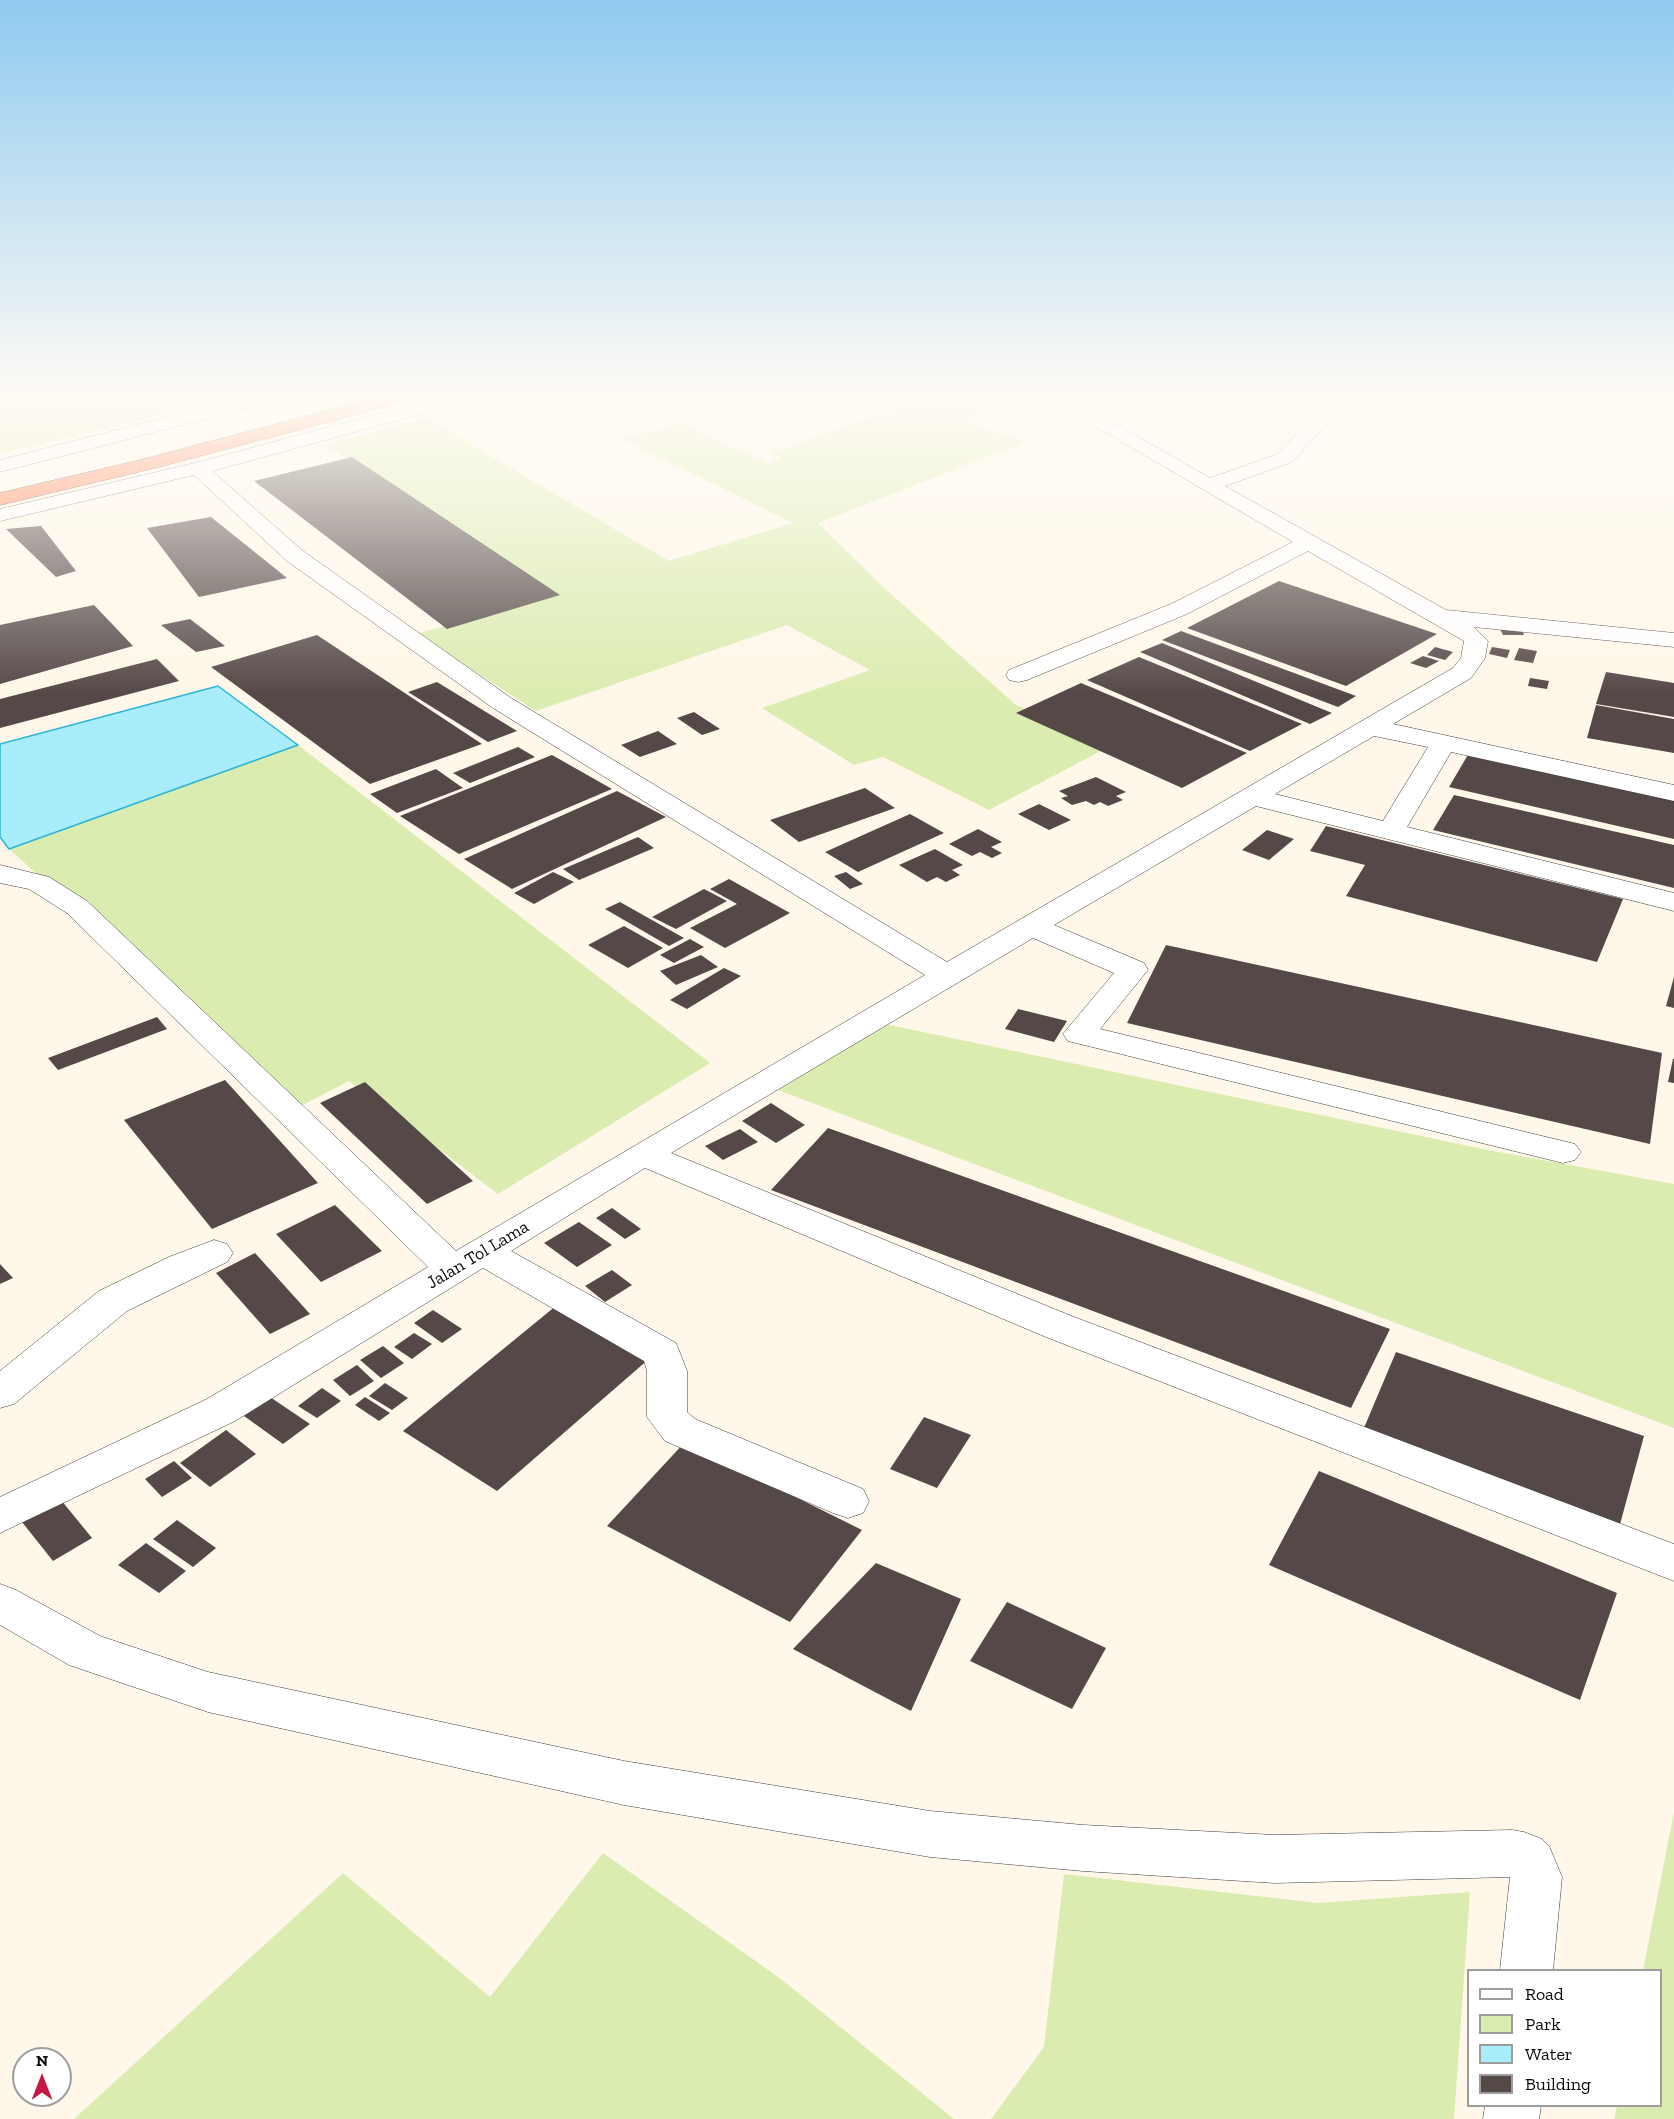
<!DOCTYPE html>
<html>
<head>
<meta charset="utf-8">
<style>
	body { margin:0 }
	#map { position:relative; width:1674px; height:2119px; overflow:hidden; background:#fff7e9; font-family:"Zilla Slab",serif }
	canvas { display:block }
	.legend { position:absolute; left:1467px; top:1969px; width:195px; height:138px; box-sizing:border-box; background:#fff; border:2px solid #9d9d9d; margin:0; padding:8px 10px; list-style:none; font-size:18px; color:#0b0b0b }
	.legend li { display:flex; align-items:center; gap:12px; height:30px }
	.legend b { width:30px; border:2px solid #9d9d9d }
	.north { position:absolute; left:12px; top:2047px; width:60px; height:60px; box-sizing:border-box; background:#fff; border:2px solid #9d9d9d; border-radius:50%; rotate:0deg; font-size:16px; font-weight:700; line-height:24px; text-align:center; color:#0b0b0b }
	.north::after { content:''; display:block; margin:auto; width:21px; height:27px; background:#c61842; clip-path:polygon(50% 0,100% 100%,50% 72%,0 100%) }
</style>
</head>
<body>
<div id="map">
<canvas width="1674" height="2119"></canvas>
<ul class="legend">
<li><b style="height:8px;background:#fff"></b>Road</li>
<li><b style="height:16px;background:#dbecb0"></b>Park</li>
<li><b style="height:16px;background:#a9ecfb"></b>Water</li>
<li><b style="height:16px;background:#554947"></b>Building</li>
</ul>
<div class="north">N</div>
</div>
<script>
const context = document.querySelector('canvas').getContext('2d');
context.lineJoin = 'round';
function fill(path, color) {
  context.fillStyle = color;
  context.fill(path, 'evenodd');
}
function toPath(rows) {
  const path = new Path2D();
  for (const r of rows) {
    path.moveTo(r[0], r[1]);
    for (let i = 2; i < r.length; i += 2) path.lineTo(r[i], r[i + 1]);
  }
  return path;
}
function strokePath(path, color, width, dash) {
  context.strokeStyle = color;
  context.lineWidth = width;
  context.lineCap = dash ? 'butt' : 'round';
  context.setLineDash(dash || []);
  context.stroke(path);
}
function write(font, color, halo, rows, align = 'center') {
  context.font = font + ' "Zilla Slab",serif';
  context.lineWidth = 6;
  context.setLineDash([]);
  context.textBaseline = 'middle';
  context.strokeStyle = halo;
  context.fillStyle = color;
  for (const [text, x, y, turn = 0] of rows) {
    context.save();
    context.translate(x, y);
    context.rotate((+turn || 0) * Math.PI / 180);
    context.textAlign = isNaN(turn) ? turn : align;
    if (halo) context.strokeText(text, 0, 0);
    context.fillText(text, 0, 0);
    context.restore();
  }
}
const green = toPath([
	[0,398,231,398,0,454],
	[922,398,1023,398,963,420,1024,442,818,523,883,587,1016,705,1114,744,989,810,883,757,854,765,762,708,870,670,787,625,536,711,417,634,557,593,325,445,426,418,669,561,793,523,623,439,682,423,767,464,781,457,770,454],
	[298,745,710,1063,498,1194,349,1081,299,1107,9,849],
	[880,1023,1488,1150,1674,1184,1674,1428,778,1090],
	[1674,1812,1674,2119,1614,2119,1617,2106,1660,2106,1660,1970,1643,1970],
	[603,1853,781,1979,954,2119,74,2119,343,1873,490,1997],
	[1064,1874,1318,1903,1470,1892,1454,2119,991,2119,1044,2047]
]);
const water = toPath([
	[218,686,298,745,9,849,0,837,0,744,218,686]
]);
const building = toPath([
	[352,457,560,595,447,629,254,481],
	[211,517,287,578,199,597,147,528],
	[41,526,76,571,56,577,6,529],
	[1279,581,1437,634,1346,686,1187,628],
	[94,605,133,646,0,684,0,625],
	[190,619,225,646,196,652,161,625],
	[1499,627,1521,627,1524,635,1503,635],
	[1181,631,1356,696,1338,707,1162,640],
	[317,635,482,744,370,784,211,667],
	[1162,643,1332,713,1310,724,1140,652],
	[1435,647,1453,652,1445,660,1427,655],
	[1492,647,1510,650,1507,658,1489,654],
	[1519,648,1537,651,1533,663,1514,660],
	[1423,656,1439,661,1426,668,1410,663],
	[1139,657,1302,724,1250,751,1087,680],
	[157,659,179,681,0,728,0,699],
	[1606,672,1674,683,1674,717,1596,704],
	[1530,678,1549,681,1547,689,1528,686],
	[437,682,517,731,488,742,408,692],
	[1081,683,1247,753,1182,788,1016,713],
	[1596,705,1674,719,1674,753,1587,738],
	[694,712,720,729,702,735,677,718],
	[658,731,677,744,640,757,621,745],
	[518,747,535,757,470,783,453,773],
	[1469,753,1674,799,1674,839,1449,787],
	[552,755,612,789,459,854,400,816],
	[436,769,463,788,397,813,370,794],
	[1096,777,1126,792,1116,796,1123,800,1108,806,1100,802,1094,805,1086,801,1072,805,1061,798,1068,796,1059,791],
	[865,788,895,808,799,842,770,820],
	[617,791,666,817,512,889,464,859],
	[1454,795,1674,845,1674,888,1433,830],
	[1039,804,1071,820,1049,830,1018,814],
	[910,814,944,833,858,872,825,852],
	[1326,826,1382,840,1623,899,1597,962,1346,896,1365,865,1310,851],
	[978,829,1002,842,991,847,1002,853,992,858,980,852,972,856,949,844],
	[1267,830,1294,839,1269,860,1242,850],
	[638,837,654,848,579,880,563,869],
	[935,849,963,865,952,870,960,875,946,882,937,877,927,882,899,865],
	[553,872,574,882,534,904,514,893],
	[846,872,863,884,850,889,834,876],
	[729,879,790,913,725,948,690,928,737,904,710,889],
	[704,889,727,901,676,929,652,917],
	[620,902,684,938,669,946,605,909],
	[624,926,663,948,628,968,588,945],
	[690,939,704,947,674,963,660,955],
	[1166,945,1662,1053,1650,1144,1127,1023],
	[701,955,718,967,676,985,660,971],
	[724,968,741,976,687,1009,670,1000],
	[1674,977,1674,1008,1666,1006],
	[1018,1009,1067,1021,1054,1042,1005,1029],
	[157,1017,167,1029,58,1070,48,1058],
	[1673,1059,1674,1059,1674,1083,1668,1082],
	[225,1080,318,1183,212,1229,124,1120],
	[365,1082,473,1181,427,1204,320,1103],
	[771,1103,805,1125,776,1143,742,1121],
	[828,1128,1390,1329,1351,1408,771,1190],
	[740,1129,758,1142,723,1160,705,1146],
	[335,1205,382,1251,321,1282,276,1234],
	[612,1208,641,1229,625,1239,596,1218],
	[579,1222,612,1245,577,1267,544,1243],
	[255,1253,310,1314,270,1334,216,1273],
	[0,1264,13,1278,0,1284],
	[612,1270,632,1285,605,1302,585,1286],
	[557,1305,650,1358,497,1491,403,1431],
	[433,1310,462,1329,442,1343,414,1323],
	[414,1333,432,1344,412,1359,394,1347],
	[383,1346,404,1363,381,1378,360,1360],
	[1396,1352,1644,1436,1619,1528,1361,1435],
	[357,1365,374,1381,350,1396,333,1380],
	[385,1383,408,1398,392,1410,369,1396],
	[322,1388,341,1401,317,1418,298,1406],
	[270,1397,310,1424,283,1444,244,1416],
	[365,1397,390,1413,379,1421,355,1405],
	[924,1417,971,1435,937,1488,890,1469],
	[226,1430,256,1454,210,1487,180,1463],
	[685,1442,862,1530,790,1622,607,1526],
	[174,1461,192,1478,162,1497,145,1479],
	[1319,1471,1617,1593,1580,1700,1269,1565],
	[61,1500,92,1538,53,1561,22,1522],
	[177,1520,216,1548,193,1567,153,1539],
	[146,1543,186,1571,159,1593,118,1565],
	[876,1563,961,1599,911,1711,793,1649],
	[1007,1602,1106,1648,1072,1709,970,1661]
]);
const minor = toPath([
	[243,398,275,398,272,402,0,472,0,460,243,398],
	[437,398,468,398,465,402,212,471,303,551,511,698,947,962,1453,668,1461,658,1464,641,1308,551,1187,614,1027,680,1018,682,1009,680,1006,675,1009,670,1171,604,1293,542,1047,398,1070,398,1210,478,1278,454,1331,398,1351,398,1292,462,1225,486,1446,610,1674,633,1674,647,1474,627,1488,641,1485,658,1471,678,1393,724,1674,785,1674,801,1451,752,1407,827,1674,893,1674,911,1256,806,1054,925,1144,963,1148,970,1100,1029,1575,1144,1581,1152,1575,1160,1563,1163,1068,1041,1063,1034,1114,973,1033,938,671,1153,1074,1317,1674,1544,1674,1581,1046,1337,645,1168,511,1251,676,1343,687,1371,687,1412,695,1419,863,1489,869,1501,863,1513,848,1518,833,1513,665,1441,647,1417,647,1371,644,1361,483,1268,235,1421,0,1533,0,1497,207,1399,428,1267,67,913,29,889,0,883,0,865,49,877,87,901,456,1251,925,975,493,708,287,561,194,475,0,521,0,509,199,462,437,398],
	[1374,736,1428,747,1383,821,1275,794,1374,736],
	[214,1240,227,1244,233,1253,227,1262,127,1311,14,1404,0,1408,0,1371,99,1291,169,1257,214,1240],
	[0,1584,16,1590,100,1636,208,1672,624,1761,930,1811,1083,1825,1275,1835,1512,1830,1524,1832,1542,1839,1549,1846,1562,1877,1553,1970,1500,1970,1510,1877,1275,1883,1083,1871,930,1857,624,1805,208,1712,69,1665,0,1625,0,1584],
	[1485,2106,1541,2106,1539,2119,1483,2119,1485,2106]
]);
const highway = toPath([
	[374,398,406,398,403,402,155,468,0,505,0,493,144,459,374,398]
]);
const streetNames = [
	["Jalan Tol Lama",478,1255,-31]
];
fill(green, '#dbecb0');
fill(water, '#a9ecfb');
strokePath(water, '#2ab4d8', 1.5);
fill(building, '#554947');
strokePath(minor, '#3e3e3e', 1);
strokePath(highway, '#1c1c1c', 1);
fill(minor, '#fff');
fill(highway, '#ff7847');
const sky = context.createLinearGradient(0, 0, 0, 695);
sky.addColorStop(0, '#8fcaf0');
sky.addColorStop(0.57, '#fffbf5');
sky.addColorStop(1, '#fffbf500');
context.fillStyle = sky;
context.fillRect(0, 0, 1674, 695);
write('18px', '#0b0b0b', '#fff', streetNames);
</script>
</body>
</html>
